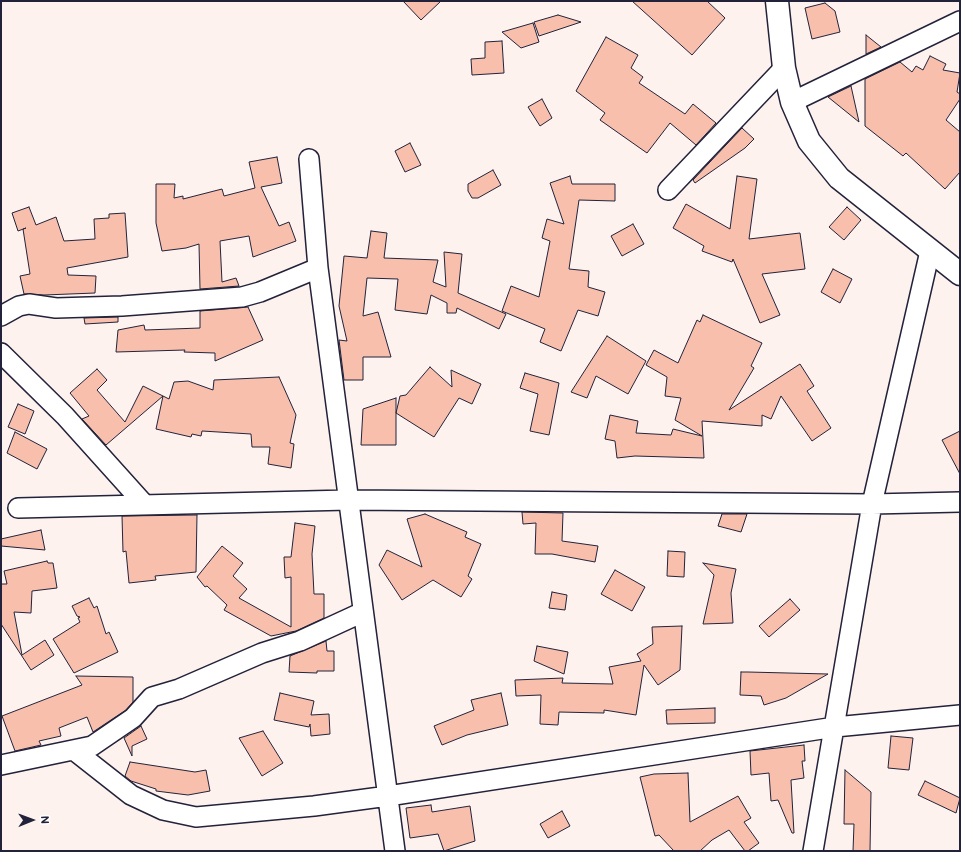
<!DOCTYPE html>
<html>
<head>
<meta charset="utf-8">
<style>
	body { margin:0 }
	#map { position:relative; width:961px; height:852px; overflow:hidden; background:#fdf2ee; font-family:"Balsamiq Sans",sans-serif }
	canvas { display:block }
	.frame { position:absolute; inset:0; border:2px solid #22223b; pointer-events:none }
	.north { position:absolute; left:12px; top:800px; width:40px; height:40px; -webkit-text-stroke:3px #fff; paint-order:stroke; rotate:89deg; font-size:11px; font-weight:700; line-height:16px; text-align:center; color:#22223b }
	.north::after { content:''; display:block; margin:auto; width:14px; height:18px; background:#22223b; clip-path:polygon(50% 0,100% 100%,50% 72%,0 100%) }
</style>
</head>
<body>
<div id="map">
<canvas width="961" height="852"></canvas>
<div class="frame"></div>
<div class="north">N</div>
</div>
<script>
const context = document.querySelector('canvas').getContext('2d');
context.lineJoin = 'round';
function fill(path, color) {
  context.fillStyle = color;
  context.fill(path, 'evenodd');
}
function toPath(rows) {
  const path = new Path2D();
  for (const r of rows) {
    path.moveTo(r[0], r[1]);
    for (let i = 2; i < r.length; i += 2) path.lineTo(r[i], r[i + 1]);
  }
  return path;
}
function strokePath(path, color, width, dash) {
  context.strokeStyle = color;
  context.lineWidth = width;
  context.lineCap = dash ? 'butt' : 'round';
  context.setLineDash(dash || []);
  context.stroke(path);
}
const building = toPath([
	[403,1,441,1,421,20,403,1],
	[632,1,707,1,725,18,692,55,632,1],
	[825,3,835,11,840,32,812,39,805,8,825,3],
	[558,15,581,22,539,36,534,22,558,15],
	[533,23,539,42,521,48,502,32,533,23],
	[866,35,881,47,866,54,866,35],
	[606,37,638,55,631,68,643,77,639,83,685,114,693,104,716,123,696,145,670,123,647,153,600,120,605,113,576,91,606,37],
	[502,41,504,73,472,75,471,59,485,58,485,42,502,41],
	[930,56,946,64,943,70,960,73,957,92,960,94,960,99,946,120,960,132,960,172,945,189,906,153,903,156,865,126,865,79,900,62,912,72,916,66,923,70,930,56],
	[851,86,859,122,828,97,851,86],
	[542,99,552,118,540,126,528,107,542,99],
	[742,128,754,139,745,148,695,183,693,180,742,128],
	[410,143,421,165,405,172,395,151,410,143],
	[277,157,282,183,261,187,279,226,289,222,296,241,253,257,249,236,220,241,222,282,236,278,239,286,200,289,199,244,186,248,162,251,156,223,156,184,175,184,174,198,183,196,183,199,222,189,224,196,255,188,249,162,277,157],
	[493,170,501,185,478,198,472,198,468,191,468,184,493,170],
	[570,176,572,184,615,184,615,201,579,200,569,269,589,271,588,287,605,292,598,316,578,310,561,351,540,342,545,329,502,311,511,286,539,297,550,241,542,238,547,219,564,224,550,183,570,176],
	[737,176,757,179,749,239,800,233,805,269,762,274,780,315,760,323,733,259,732,262,702,251,704,246,673,228,686,204,730,229,737,176],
	[29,207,36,225,56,217,64,241,95,239,94,219,109,218,109,214,125,213,128,257,67,268,68,275,96,276,95,293,44,295,24,294,20,276,30,274,23,229,26,228,18,231,12,213,29,207],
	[847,207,861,220,844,240,829,227,847,207],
	[633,224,644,244,622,256,611,236,633,224],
	[371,231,387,233,384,258,438,260,433,282,446,287,444,252,462,254,458,293,506,314,499,329,457,308,456,313,447,313,447,303,431,295,427,314,395,310,398,279,367,278,363,316,378,312,391,357,363,357,363,380,344,380,339,340,347,341,339,306,344,256,367,258,371,231],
	[833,269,852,279,840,303,821,292,833,269],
	[248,307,263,340,215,361,215,353,184,352,185,350,116,352,118,330,144,325,145,330,200,328,200,311,248,307],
	[703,315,762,343,751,366,754,368,729,410,800,364,814,386,807,391,831,428,812,441,781,396,771,419,762,415,762,426,702,421,704,458,635,456,617,458,615,441,605,439,610,415,638,421,636,433,671,435,673,429,702,436,675,420,681,398,665,396,667,377,646,365,654,350,678,363,697,320,700,322,703,315],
	[118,317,118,322,85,324,84,318,118,317],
	[607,336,646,361,628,394,596,376,587,398,571,392,607,336],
	[430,367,452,387,451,370,481,384,472,404,459,398,434,437,396,413,400,396,406,395,430,367],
	[97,369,107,380,97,390,125,422,143,386,163,396,106,445,82,419,89,416,70,393,97,369],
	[525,373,559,383,549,435,530,431,538,394,520,388,525,373],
	[279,377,296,415,290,443,294,444,291,468,268,464,270,447,252,447,251,434,202,431,201,436,192,434,191,437,156,429,163,396,169,399,174,382,188,381,213,390,214,380,279,377],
	[396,398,396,445,361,445,363,409,396,398],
	[18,404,34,411,25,434,8,427,18,404],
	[960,431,960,474,942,440,960,431],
	[15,432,47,449,37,469,7,453,15,432],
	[522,512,563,513,562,541,598,546,595,562,552,554,535,554,536,523,523,524,522,512],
	[425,514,467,532,465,537,481,544,468,576,472,579,461,597,433,580,402,600,379,565,387,550,422,567,407,519,425,514],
	[722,514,747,514,741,532,718,526,722,514],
	[197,515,196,572,155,576,156,580,129,583,126,551,123,552,122,516,197,515],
	[295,523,315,526,312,554,314,594,324,594,324,618,296,631,271,636,224,610,227,605,207,586,205,587,197,577,222,546,243,563,233,576,247,589,239,598,291,627,291,577,285,578,284,557,291,557,295,523],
	[41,530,45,550,1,546,1,539,41,530],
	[668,551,685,552,684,577,667,576,668,551],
	[47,561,48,563,53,563,57,588,32,591,31,613,14,612,22,655,45,640,54,655,31,670,1,624,1,584,7,584,4,571,47,561],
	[703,563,736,569,731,593,733,623,703,624,714,575,703,563],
	[615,570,645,587,632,611,601,594,615,570],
	[552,592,567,595,565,610,549,608,552,592],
	[89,598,94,608,97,606,106,634,109,632,118,652,74,673,53,639,80,622,78,618,80,617,77,616,72,606,89,598],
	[790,599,800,610,769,637,759,626,790,599],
	[682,626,680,670,658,685,644,665,636,715,604,710,604,713,559,712,558,725,540,724,541,695,516,696,515,680,563,678,562,683,613,684,609,667,641,661,637,654,653,644,652,627,682,626],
	[326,641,327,651,334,651,334,671,317,671,317,673,289,672,290,656,326,641],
	[537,646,568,652,564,674,534,661,537,646],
	[741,672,748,672,828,674,786,698,764,705,761,696,740,695,741,672],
	[76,676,133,677,133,702,126,710,93,732,87,717,59,728,61,736,39,741,41,745,15,751,2,716,82,685,76,676],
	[280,693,314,701,311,715,329,714,330,734,311,736,310,724,309,727,274,720,280,693],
	[501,693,508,725,467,735,442,745,434,726,474,710,471,700,501,693],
	[715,708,715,723,667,724,666,710,715,708],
	[141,726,147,739,132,746,132,756,124,738,141,726],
	[263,731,283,763,262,776,239,738,263,731],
	[891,736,913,738,909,770,888,768,891,736],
	[804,745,805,761,802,761,804,778,791,780,794,833,792,833,778,800,771,801,769,773,751,775,750,751,804,745],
	[130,762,195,772,206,770,210,791,188,795,156,791,156,789,131,781,125,776,130,762],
	[845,770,871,792,870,851,853,851,854,824,844,824,845,770],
	[688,773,690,822,738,796,751,818,744,822,759,843,748,851,745,851,729,830,712,840,700,851,674,851,659,835,655,836,640,777,654,774,688,773],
	[925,781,960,798,956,813,918,795,925,781],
	[431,805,432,812,470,806,475,841,444,851,438,834,410,838,406,808,431,805],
	[562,811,570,826,548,838,540,824,562,811]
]);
const minor = toPath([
	[792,102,960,21],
	[309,159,318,268,395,851],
	[668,190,784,68],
	[1,316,19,306,29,304,56,308,122,306,242,297,260,292,318,268],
	[1,353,65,416,145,505],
	[18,508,348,500,872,504,960,502],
	[75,751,131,795,163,810,196,817,314,806,388,796,835,727,960,715],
	[1,765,92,746,133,718,152,697,179,689,262,653,300,641,363,612],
	[813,851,872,504,930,251]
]);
const tertiary = toPath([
	[777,1,784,68,792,102,809,141,839,178,960,274]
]);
fill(building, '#f7bfac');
strokePath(building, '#22223b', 1);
strokePath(minor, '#22223b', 22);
strokePath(tertiary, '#22223b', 25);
strokePath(minor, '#fff', 19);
strokePath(tertiary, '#fff', 22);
</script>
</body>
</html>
